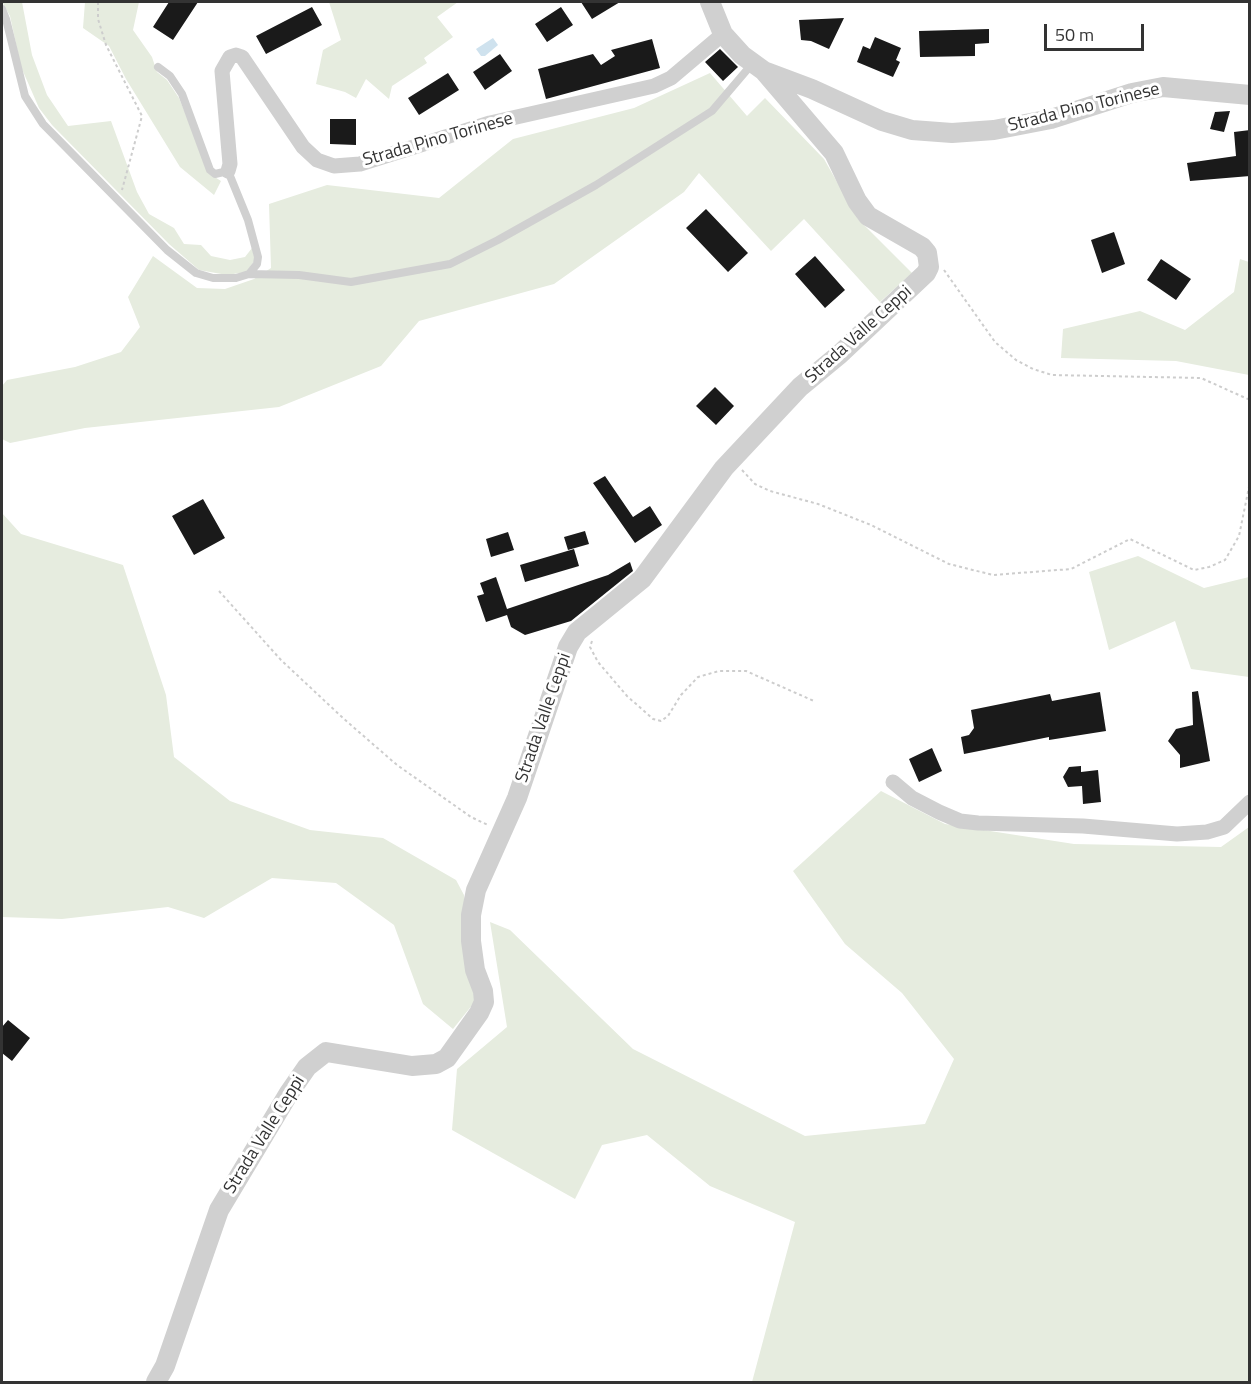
<!DOCTYPE html>
<html>
<head>
<meta charset="utf-8">
<style>
	body { margin:0 }
	#map { position:relative; width:1251px; height:1384px; overflow:hidden; background:#fff; font-family:"Titillium Web",sans-serif }
	canvas { display:block }
	.frame { position:absolute; inset:0; border:3px solid #333; pointer-events:none }
	.scale { position:absolute; left:1044px; top:24px; width:100px; height:27px; box-sizing:border-box; border:3px solid #333; border-top:0; padding-left:8px; font-size:18px; line-height:21px; white-space:nowrap; color:#333; -webkit-text-stroke:4px #fff; paint-order:stroke }
</style>
</head>
<body>
<div id="map">
<canvas width="1251" height="1384"></canvas>
<div class="frame"></div>
<div class="scale">50 m</div>
</div>
<script>
const context = document.querySelector('canvas').getContext('2d');
context.lineJoin = 'round';
function fill(path, color) {
  context.fillStyle = color;
  context.fill(path, 'evenodd');
}
function toPath(rows) {
  const path = new Path2D();
  for (const r of rows) {
    path.moveTo(r[0], r[1]);
    for (let i = 2; i < r.length; i += 2) path.lineTo(r[i], r[i + 1]);
  }
  return path;
}
function strokePath(path, color, width, dash) {
  context.strokeStyle = color;
  context.lineWidth = width;
  context.lineCap = dash ? 'butt' : 'round';
  context.setLineDash(dash || []);
  context.stroke(path);
}
function write(font, color, halo, rows, align = 'center') {
  context.font = font + ' "Titillium Web",sans-serif';
  context.lineWidth = 6;
  context.setLineDash([]);
  context.textBaseline = 'middle';
  context.strokeStyle = halo;
  context.fillStyle = color;
  for (const [text, x, y, turn = 0] of rows) {
    context.save();
    context.translate(x, y);
    context.rotate((+turn || 0) * Math.PI / 180);
    context.textAlign = isNaN(turn) ? turn : align;
    if (halo) context.strokeText(text, 0, 0);
    context.fillText(text, 0, 0);
    context.restore();
  }
}
const green = toPath([
	[2,2,22,2,32,55,47,95,68,126,111,121,137,192,149,214,174,228,184,244,201,245,211,256,230,260,245,257,252,248,255,260,246,272,227,275,199,270,169,244,52,125,39,108,29,85,21,67,10,16],
	[85,2,139,2,133,30,152,57,157,72,167,80,179,98,210,174,221,181,214,195,180,167,126,79,109,46,83,28],
	[329,2,458,2,437,17,453,37,424,58,427,63,392,86,389,99,366,79,356,98,345,92,316,84,323,50,341,40],
	[710,73,747,116,765,98,824,159,858,219,912,273,880,302,804,219,771,251,699,173,684,192,554,284,419,321,381,366,279,407,85,428,10,443,2,439,2,386,7,380,75,367,121,352,140,327,128,297,153,256,197,288,225,289,254,279,271,268,269,204,327,185,439,198,513,139,634,108],
	[1240,259,1249,262,1249,375,1176,361,1061,358,1063,329,1140,311,1185,330,1234,292],
	[2,513,21,534,123,565,166,695,174,757,230,801,310,830,383,838,456,880,464,895,467,955,477,999,453,1029,423,1004,394,925,336,883,272,878,204,918,168,907,62,919,2,917],
	[1138,556,1204,588,1249,577,1249,677,1191,669,1175,621,1109,650,1089,572],
	[881,791,945,824,1074,844,1221,847,1249,827,1249,1382,752,1382,795,1222,710,1186,647,1135,602,1145,575,1199,452,1130,457,1069,507,1027,490,922,510,930,633,1049,805,1136,925,1124,954,1059,902,993,845,944,793,871]
]);
const water = toPath([
	[493,38,498,45,485,56,481,56,476,49]
]);
const building = toPath([
	[169,2,198,2,173,40,153,27],
	[581,2,620,2,592,19],
	[312,7,322,25,266,54,256,36],
	[561,7,573,25,547,42,535,24],
	[844,18,829,49,811,41,801,40,799,20],
	[989,29,989,43,975,44,975,56,920,57,919,31],
	[875,37,901,48,896,60,900,62,893,77,857,62,863,46,870,49],
	[652,39,660,68,546,99,538,69,593,54,601,65,615,56,611,50],
	[720,49,738,67,723,81,705,62],
	[500,54,512,71,485,90,473,72],
	[448,73,459,90,419,115,408,98],
	[1230,111,1224,132,1210,129,1215,112],
	[330,119,356,119,356,145,330,144],
	[1250,130,1250,176,1190,181,1187,163,1236,156,1234,132],
	[706,209,748,253,728,272,686,228],
	[1114,232,1125,264,1102,273,1091,240],
	[815,256,845,290,825,308,795,274],
	[1161,259,1191,279,1176,300,1147,280],
	[715,387,734,406,716,425,696,406],
	[605,476,633,517,650,506,662,525,635,543,593,483],
	[203,499,225,538,194,555,172,516],
	[585,531,589,544,568,550,564,537],
	[508,532,514,550,491,557,486,539],
	[574,549,579,566,525,582,520,565],
	[630,562,633,571,571,621,525,635,511,627,507,615,486,622,477,596,484,594,480,583,496,577,507,609,608,575],
	[1198,691,1210,761,1180,768,1180,755,1168,741,1176,729,1193,725,1192,692],
	[1100,692,1106,731,1049,740,1049,737,964,754,961,737,969,735,974,728,971,710,1050,694,1052,701],
	[932,748,942,771,919,782,909,759],
	[1081,766,1081,772,1098,770,1101,802,1083,804,1082,786,1068,787,1063,777,1069,767],
	[8,1020,30,1038,12,1061,2,1053,2,1027]
]);
const path = toPath([
	[98,2,98,19,106,45,142,116,122,190],
	[944,270,995,342,1016,360,1033,369,1052,375,1201,378,1250,400],
	[742,470,755,484,770,491,818,504,871,525,949,564,993,575,1071,569,1130,539,1194,570,1209,567,1225,560,1239,536,1250,482],
	[219,591,281,660,344,719,397,765,471,817,488,825],
	[592,641,590,647,598,662,627,696,653,719,661,721,668,716,681,695,698,677,719,671,746,671,814,701]
]);
const service = toPath([
	[2,9,6,19,25,96,43,124,167,250,196,273,213,278,236,278,249,274,257,264,258,257,248,220,228,171,215,174,210,170,182,94,170,76,158,67],
	[249,274,299,275,351,282,450,264,498,240,596,185,712,111,752,64]
]);
const minor = toPath([
	[228,171,230,164,222,71,230,57,236,55,242,57,303,147,317,160,334,166,360,164,490,123,654,86,671,78,723,34],
	[893,782,912,798,939,812,960,821,978,823,1083,826,1177,834,1207,832,1224,827,1250,802]
]);
const tertiary = toPath([
	[710,2,723,34,742,55,764,71,812,89,882,121,912,130,952,133,994,130,1051,119,1132,93,1163,87,1250,95],
	[156,1382,165,1366,219,1210,289,1093,307,1067,326,1052,412,1066,436,1064,447,1058,479,1013,484,1002,483,991,475,970,471,941,471,915,476,890,517,798,568,647,577,632,642,579,724,468,800,387,840,354,926,273,929,267,927,253,922,247,868,216,857,201,834,153,764,71]
]);
const streetNames = [
	["Strada Pino Torinese",1084,108,-14],
	["Strada Pino Torinese",438,140,-16],
	["Strada Valle Ceppi",859,335,-42],
	["Strada Valle Ceppi",544,718,-71],
	["Strada Valle Ceppi",265,1135,-58]
];
fill(green, '#e6ecdf');
fill(water, '#cfe2ee');
fill(building, '#1a1a1a');
strokePath(path, '#cdcdcd', 2, [3, 3]);
strokePath(service, '#d0d0d0', 8);
strokePath(minor, '#d0d0d0', 15);
strokePath(tertiary, '#d0d0d0', 20);
write('18px', '#333', '#fff', streetNames);
</script>
</body>
</html>
